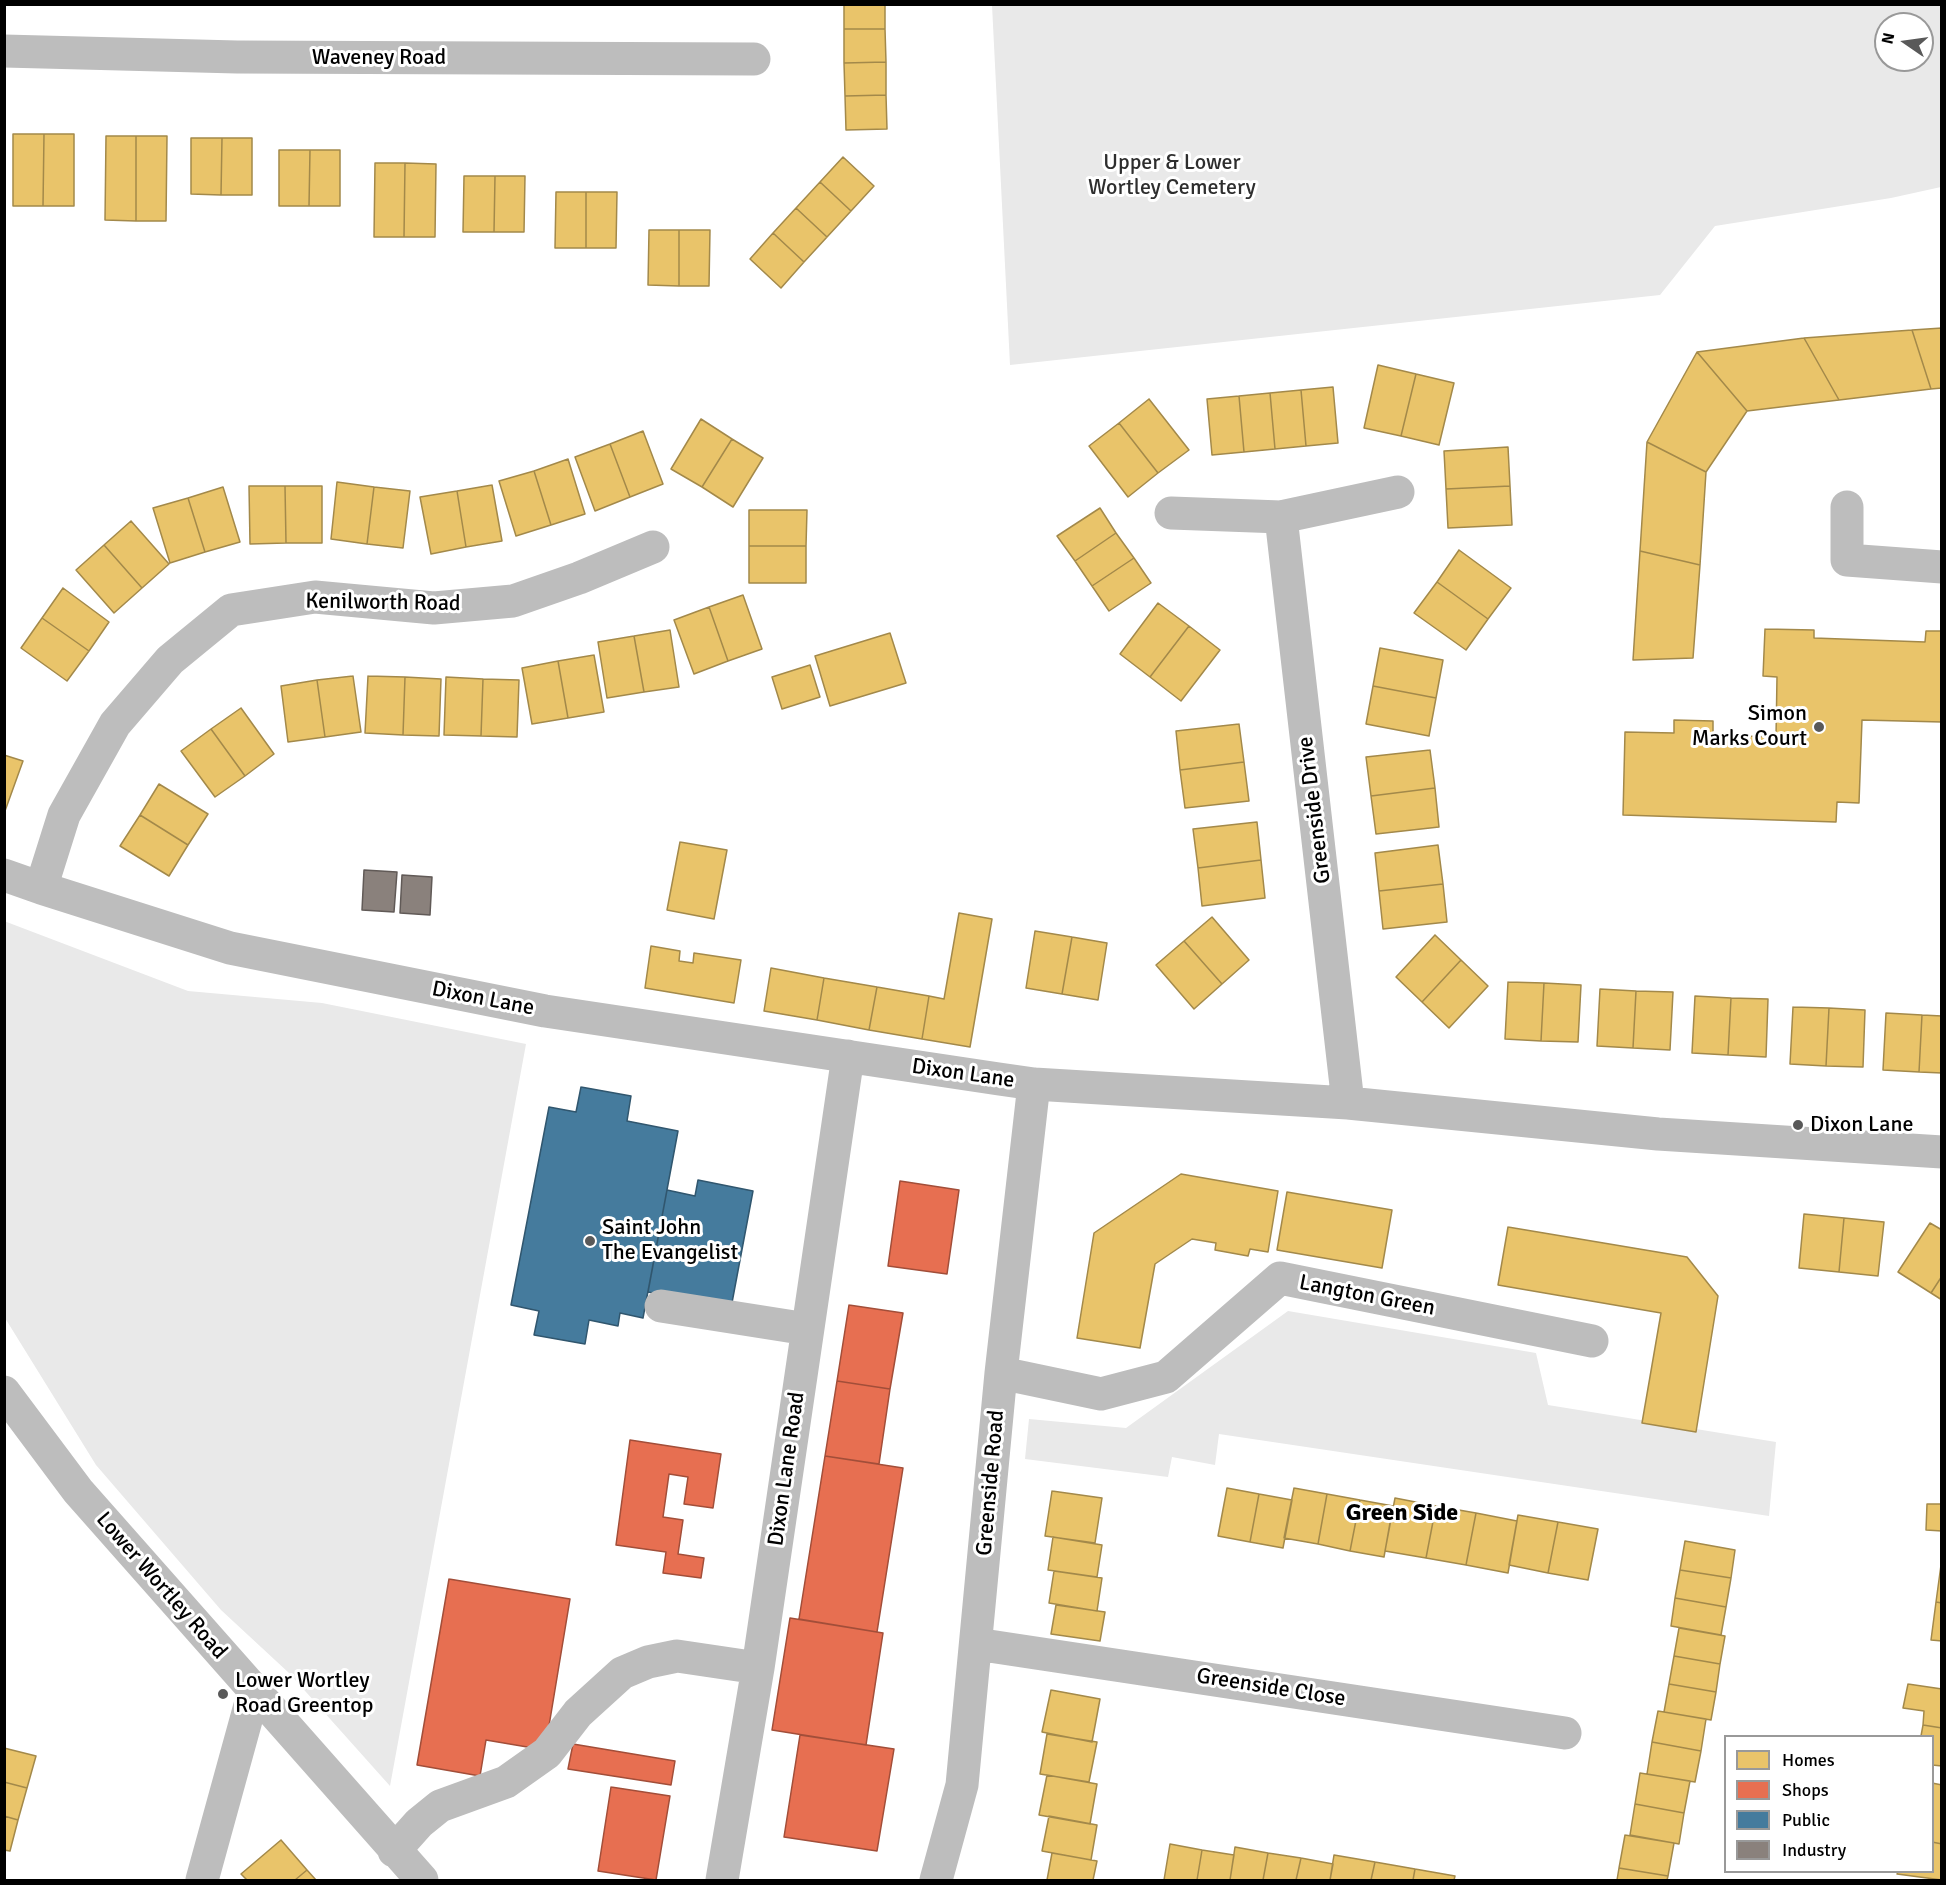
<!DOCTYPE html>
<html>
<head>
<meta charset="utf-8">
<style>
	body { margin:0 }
	#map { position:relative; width:1946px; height:1885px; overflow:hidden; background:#fff; font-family:Signika,sans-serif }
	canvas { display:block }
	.frame { position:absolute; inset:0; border:6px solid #000; pointer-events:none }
	.legend { position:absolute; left:1724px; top:1735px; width:210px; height:138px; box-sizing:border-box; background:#fff; border:2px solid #999; margin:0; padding:8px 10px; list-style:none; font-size:18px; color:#000 }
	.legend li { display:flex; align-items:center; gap:12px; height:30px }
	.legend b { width:30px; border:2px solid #999 }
	.north { position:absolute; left:1874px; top:12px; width:60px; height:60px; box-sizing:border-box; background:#fff; border:2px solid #999; border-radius:50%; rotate:283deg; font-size:16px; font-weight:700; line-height:24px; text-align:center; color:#000 }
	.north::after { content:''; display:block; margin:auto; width:21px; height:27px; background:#595959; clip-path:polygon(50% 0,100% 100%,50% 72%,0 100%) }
</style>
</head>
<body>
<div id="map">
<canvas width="1946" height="1885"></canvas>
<div class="frame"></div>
<ul class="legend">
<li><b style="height:16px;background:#e9c46a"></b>Homes</li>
<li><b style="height:16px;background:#e76f51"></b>Shops</li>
<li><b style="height:16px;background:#457b9d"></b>Public</li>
<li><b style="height:16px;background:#8a817c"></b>Industry</li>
</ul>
<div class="north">N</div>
</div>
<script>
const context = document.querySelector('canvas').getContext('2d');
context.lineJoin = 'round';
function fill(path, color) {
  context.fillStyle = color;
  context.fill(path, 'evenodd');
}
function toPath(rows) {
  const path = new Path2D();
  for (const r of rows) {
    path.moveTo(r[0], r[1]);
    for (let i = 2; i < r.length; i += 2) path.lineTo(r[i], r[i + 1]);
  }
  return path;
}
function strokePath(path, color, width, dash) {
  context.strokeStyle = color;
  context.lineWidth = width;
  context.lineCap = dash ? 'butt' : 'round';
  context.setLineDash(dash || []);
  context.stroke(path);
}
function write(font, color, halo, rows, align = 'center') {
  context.font = font + ' Signika,sans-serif';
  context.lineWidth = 6;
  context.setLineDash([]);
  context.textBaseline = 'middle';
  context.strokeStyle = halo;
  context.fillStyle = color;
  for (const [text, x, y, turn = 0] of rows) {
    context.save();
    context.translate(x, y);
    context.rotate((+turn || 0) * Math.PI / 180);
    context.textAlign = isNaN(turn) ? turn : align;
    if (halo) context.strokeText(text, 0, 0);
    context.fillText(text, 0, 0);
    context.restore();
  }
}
const green = toPath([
	[992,5,1941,5,1941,187,1891,198,1715,226,1660,295,1010,365],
	[1886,24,1922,24,1922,60,1886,60],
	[4,921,188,991,322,1003,526,1044,390,1786,289,1673,221,1610,96,1465,5,1318],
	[1288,1311,1536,1353,1548,1405,1776,1442,1769,1516,1219,1434,1215,1465,1172,1457,1168,1477,1025,1459,1029,1419,1126,1428]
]);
const homes = toPath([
	[844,4,885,4,885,29,844,29,844,4],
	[844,29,885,29,886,62,844,63,844,29],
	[886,62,886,95,845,96,844,63,886,62],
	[886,95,887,129,846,130,845,96,886,95],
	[13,134,44,134,43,206,13,206,13,134],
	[44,134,74,134,74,206,43,206,44,134],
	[106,136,136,136,136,221,105,220,106,136],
	[136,136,167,136,166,221,136,221,136,136],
	[191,138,222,138,221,195,191,194,191,138],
	[222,138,252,138,252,195,221,195,222,138],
	[279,150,310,150,309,206,279,206,279,150],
	[310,150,340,150,340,206,309,206,310,150],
	[843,157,874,186,851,211,820,182,843,157],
	[375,163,405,163,404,237,374,237,375,163],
	[405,163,436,164,435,237,404,237,405,163],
	[464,176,495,176,494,232,463,232,464,176],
	[495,176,525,176,524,232,494,232,495,176],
	[820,182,851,211,827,237,796,208,820,182],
	[556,192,586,192,586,248,555,248,556,192],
	[586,192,617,192,616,248,586,248,586,192],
	[796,208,827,237,804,262,773,233,796,208],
	[649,230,679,230,679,286,648,285,649,230],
	[679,230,710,230,709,286,679,286,679,230],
	[773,233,804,262,781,288,750,259,773,233],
	[1942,328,1942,388,1931,389,1912,330,1942,328],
	[1912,330,1931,389,1839,400,1804,338,1912,330],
	[1804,338,1839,400,1747,411,1697,352,1804,338],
	[1697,352,1747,411,1706,472,1647,442,1697,352],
	[1378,365,1416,374,1401,436,1364,428,1378,365],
	[1416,374,1454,383,1439,445,1401,436,1416,374],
	[1333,387,1338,443,1306,446,1301,390,1333,387],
	[1301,390,1306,446,1275,449,1270,393,1301,390],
	[1270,393,1275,449,1244,452,1239,396,1270,393],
	[1239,396,1244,452,1212,455,1207,399,1239,396],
	[1149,399,1189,450,1158,473,1119,423,1149,399],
	[701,419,732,439,702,487,671,469,701,419],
	[1119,423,1158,473,1128,497,1089,446,1119,423],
	[643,431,663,484,630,497,610,444,643,431],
	[732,439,763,458,733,507,702,487,732,439],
	[1647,442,1706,472,1700,565,1640,551,1647,442],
	[610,444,630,497,595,511,575,457,610,444],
	[1508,447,1510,486,1446,489,1444,451,1508,447],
	[568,459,585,514,551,525,534,471,568,459],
	[534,471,551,525,516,536,499,481,534,471],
	[337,482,374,487,367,544,331,539,337,482],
	[492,485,502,541,466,547,457,491,492,485],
	[249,486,285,486,286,543,250,544,249,486],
	[285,486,322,486,322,543,286,543,285,486],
	[1510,486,1512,525,1448,528,1446,489,1510,486],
	[223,487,240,542,205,552,188,498,223,487],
	[374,487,410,491,403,548,367,544,374,487],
	[457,491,466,547,431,554,420,497,457,491],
	[188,498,205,552,170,563,153,508,188,498],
	[1100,508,1116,533,1075,561,1057,536,1100,508],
	[749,510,807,510,806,546,749,546,749,510],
	[131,521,169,564,142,588,104,545,131,521],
	[1116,533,1134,558,1092,586,1075,561,1116,533],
	[104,545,142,588,114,613,76,570,104,545],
	[749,546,806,546,806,583,749,583,749,546],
	[1459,550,1511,588,1488,619,1437,582,1459,550],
	[1640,551,1700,565,1693,658,1633,660,1640,551],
	[1134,558,1151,583,1109,611,1092,586,1134,558],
	[1437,582,1488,619,1466,650,1414,613,1437,582],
	[63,588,109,622,89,651,42,618,63,588],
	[743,595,762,649,728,661,709,607,743,595],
	[1158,603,1189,626,1150,677,1120,654,1158,603],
	[709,607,728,661,694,674,674,620,709,607],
	[42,618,89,651,67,681,21,648,42,618],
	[1189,626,1220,650,1181,701,1150,677,1189,626],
	[1765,629,1814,630,1814,638,1925,642,1926,631,1942,631,1942,722,1862,720,1859,803,1837,802,1836,822,1623,815,1625,732,1674,733,1674,720,1713,721,1713,735,1776,737,1777,677,1763,676,1765,629],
	[670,630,679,687,644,692,634,636,670,630],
	[890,633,906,683,830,706,815,656,890,633],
	[634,636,644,692,607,698,598,642,634,636],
	[1380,648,1443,660,1436,698,1373,686,1380,648],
	[594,655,604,712,568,718,558,661,594,655],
	[558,661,568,718,532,724,522,668,558,661],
	[810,665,820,697,782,709,772,677,810,665],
	[353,676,361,732,325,737,317,680,353,676],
	[368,676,405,677,403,735,365,733,368,676],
	[405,677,441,679,439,736,403,735,405,677],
	[446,677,483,679,481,736,444,735,446,677],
	[483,679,519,680,517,737,481,736,483,679],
	[317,680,325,737,288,742,281,686,317,680],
	[1373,686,1436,698,1429,736,1366,724,1373,686],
	[241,708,274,754,245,776,211,729,241,708],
	[1239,724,1244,762,1180,770,1176,731,1239,724],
	[211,729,245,776,215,797,181,751,211,729],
	[1430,750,1435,788,1371,796,1366,757,1430,750],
	[4,755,23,761,5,811,4,810,4,755],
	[1244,762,1249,801,1185,808,1180,770,1244,762],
	[159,784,208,814,188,845,140,815,159,784],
	[1435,788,1439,827,1376,834,1371,796,1435,788],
	[140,815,188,845,169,876,120,846,140,815],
	[1257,822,1261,860,1198,868,1193,829,1257,822],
	[680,842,727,850,714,919,667,910,680,842],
	[1438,845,1443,884,1379,891,1375,853,1438,845],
	[1261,860,1265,898,1202,906,1198,868,1261,860],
	[1443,884,1447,922,1383,929,1379,891,1443,884],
	[959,913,992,919,970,1047,922,1039,929,996,944,999,959,913],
	[1212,917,1249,960,1222,984,1184,941,1212,917],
	[1035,931,1072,937,1062,994,1026,988,1035,931],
	[1435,935,1461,960,1422,1002,1396,977,1435,935],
	[1072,937,1107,943,1098,1000,1062,994,1072,937],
	[1184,941,1222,984,1194,1009,1156,965,1184,941],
	[651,946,680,951,679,961,693,963,694,953,741,960,734,1003,645,988,651,946],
	[1461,960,1488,986,1449,1028,1422,1002,1461,960],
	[771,968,824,978,817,1020,764,1011,771,968],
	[824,978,877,987,869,1030,817,1020,824,978],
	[1508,982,1544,983,1541,1041,1505,1039,1508,982],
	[1544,983,1581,985,1578,1042,1541,1041,1544,983],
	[877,987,929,996,922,1039,869,1030,877,987],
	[1600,989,1636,991,1633,1048,1597,1046,1600,989],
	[1636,991,1673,992,1670,1050,1633,1048,1636,991],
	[1695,996,1731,998,1728,1055,1692,1053,1695,996],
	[1731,998,1768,999,1766,1057,1728,1055,1731,998],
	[1793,1007,1829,1008,1826,1066,1790,1064,1793,1007],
	[1829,1008,1865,1010,1863,1067,1826,1066,1829,1008],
	[1886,1013,1922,1015,1919,1072,1883,1070,1886,1013],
	[1922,1015,1942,1016,1942,1073,1919,1072,1922,1015],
	[1181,1174,1278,1191,1268,1252,1250,1249,1248,1256,1215,1250,1216,1243,1192,1239,1155,1264,1140,1348,1077,1338,1094,1233,1181,1174],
	[1287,1192,1392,1210,1382,1268,1277,1250,1287,1192],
	[1804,1214,1844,1218,1839,1272,1799,1268,1804,1214],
	[1844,1218,1884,1222,1878,1276,1839,1272,1844,1218],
	[1930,1223,1942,1230,1942,1276,1931,1293,1898,1272,1930,1223],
	[1508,1227,1687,1257,1718,1296,1696,1432,1642,1423,1661,1313,1498,1285,1508,1227],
	[1942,1276,1942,1300,1931,1293,1942,1276],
	[1227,1488,1259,1494,1250,1542,1218,1536,1227,1488],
	[1294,1488,1327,1494,1318,1544,1284,1538,1294,1488],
	[1052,1491,1102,1498,1095,1543,1045,1536,1052,1491],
	[1259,1494,1292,1500,1283,1548,1250,1542,1259,1494],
	[1327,1494,1360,1500,1350,1551,1318,1544,1327,1494],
	[1395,1498,1436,1506,1426,1558,1385,1551,1395,1498],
	[1360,1500,1393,1506,1384,1557,1350,1551,1360,1500],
	[1927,1504,1942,1504,1942,1531,1926,1530,1927,1504],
	[1436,1506,1476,1513,1466,1565,1426,1558,1436,1506],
	[1476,1513,1517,1521,1508,1573,1466,1565,1476,1513],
	[1518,1515,1558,1522,1548,1573,1509,1565,1518,1515],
	[1558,1522,1598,1529,1588,1580,1548,1573,1558,1522],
	[1053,1537,1102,1545,1097,1577,1048,1570,1053,1537],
	[1685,1541,1735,1550,1731,1578,1680,1570,1685,1541],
	[1941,1565,1942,1565,1942,1603,1936,1602,1941,1565],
	[1680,1570,1731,1578,1726,1607,1675,1598,1680,1570],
	[1054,1571,1102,1578,1097,1611,1049,1603,1054,1571],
	[1675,1598,1726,1607,1721,1635,1671,1626,1675,1598],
	[1936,1602,1942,1603,1942,1641,1931,1640,1936,1602],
	[1056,1605,1105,1612,1100,1641,1051,1634,1056,1605],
	[1679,1628,1725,1636,1720,1664,1674,1656,1679,1628],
	[1674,1656,1720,1664,1716,1692,1669,1684,1674,1656],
	[1669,1684,1716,1692,1711,1720,1664,1712,1669,1684],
	[1908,1684,1942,1689,1942,1728,1923,1725,1924,1711,1903,1708,1908,1684],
	[1051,1690,1100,1699,1092,1742,1042,1732,1051,1690],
	[1658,1711,1706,1719,1701,1751,1652,1742,1658,1711],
	[1923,1725,1942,1728,1942,1766,1932,1765,1932,1736,1921,1736,1923,1725],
	[1047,1734,1097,1742,1089,1782,1040,1774,1047,1734],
	[1652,1742,1701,1751,1695,1782,1647,1774,1652,1742],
	[4,1748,36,1756,27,1788,4,1782,4,1748],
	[1640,1773,1690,1781,1684,1813,1635,1804,1640,1773],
	[1047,1775,1097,1784,1090,1824,1039,1815,1047,1775],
	[4,1782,27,1788,18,1820,4,1816,4,1782],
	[1932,1783,1942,1785,1942,1844,1932,1842,1932,1783],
	[1635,1804,1684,1813,1679,1844,1630,1835,1635,1804],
	[4,1816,18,1820,10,1851,4,1850,4,1816],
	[1049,1816,1097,1825,1091,1860,1042,1851,1049,1816],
	[1625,1835,1674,1843,1668,1876,1619,1868,1625,1835],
	[281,1840,307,1870,295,1880,247,1880,241,1874,281,1840],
	[1932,1842,1942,1844,1942,1880,1897,1874,1898,1872,1932,1872,1932,1842],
	[1170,1844,1202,1850,1197,1880,1164,1880,1170,1844],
	[1235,1847,1268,1853,1263,1880,1230,1880,1235,1847],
	[1202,1850,1234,1855,1230,1880,1197,1880,1202,1850],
	[1052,1853,1097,1861,1093,1880,1047,1880,1052,1853],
	[1268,1853,1301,1858,1296,1880,1263,1880,1268,1853],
	[1334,1855,1375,1862,1371,1880,1330,1880,1334,1855],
	[1301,1858,1333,1864,1330,1880,1296,1880,1301,1858],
	[1375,1862,1415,1869,1413,1880,1371,1880,1375,1862],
	[1619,1868,1668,1876,1667,1880,1617,1880,1619,1868],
	[1415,1869,1455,1876,1454,1880,1413,1880,1415,1869],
	[307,1870,316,1880,295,1880,307,1870]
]);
const shops = toPath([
	[900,1181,959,1190,947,1274,888,1266,900,1181],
	[849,1305,903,1313,890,1389,837,1381,849,1305],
	[837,1381,890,1389,879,1464,825,1456,837,1381],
	[630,1440,721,1454,713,1508,684,1504,688,1477,669,1474,663,1517,683,1520,678,1554,704,1558,701,1578,663,1573,666,1552,616,1545,630,1440],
	[825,1456,903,1468,877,1632,799,1619,825,1456],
	[449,1579,570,1599,545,1750,486,1740,480,1776,417,1765,449,1579],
	[790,1618,883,1633,866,1745,772,1730,790,1618],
	[800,1735,894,1749,877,1851,784,1837,800,1735],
	[573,1744,675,1761,671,1785,568,1769,573,1744],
	[611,1787,670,1796,656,1880,598,1871,611,1787]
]);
const public = toPath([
	[581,1087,631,1096,627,1121,678,1131,643,1318,620,1313,618,1326,589,1320,585,1344,534,1335,539,1311,511,1305,549,1107,576,1112,581,1087],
	[698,1180,753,1191,731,1308,648,1292,667,1190,695,1196,698,1180]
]);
const industry = toPath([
	[364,870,397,872,394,912,362,910,364,870],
	[402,875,432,877,430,915,400,913,402,875]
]);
const minor = toPath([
	[4,51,237,57,754,59],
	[1847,507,1847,560,1942,567],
	[1171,513,1281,517,1398,492],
	[1281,517,1348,1103],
	[4,875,41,888,230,948,545,1011,999,1079,1034,1084,1348,1103,1658,1134,1942,1152],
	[41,888,64,815,115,724,170,660,231,610,315,597,434,608,513,601,579,578,653,547],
	[661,1306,807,1329],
	[1001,1373,1101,1394,1166,1377,1280,1278,1592,1341],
	[4,1392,78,1491,422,1880],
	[976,1644,1565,1733],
	[394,1851,419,1823,440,1806,506,1782,547,1753,578,1713,622,1673,648,1662,677,1656,758,1668],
	[202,1880,254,1691],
	[722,1880,758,1668,848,1056],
	[936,1880,962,1785,1001,1373,1034,1084]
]);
const markers = [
	[1819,727,6,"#595959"],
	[1798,1125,6,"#595959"],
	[590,1241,6,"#595959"],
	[223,1694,6,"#595959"]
];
const streetNames = [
	["Waveney Road",379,58],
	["Kenilworth Road",383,603,1],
	["Greenside Drive",1315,810,-97],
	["Dixon Lane",483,999,11],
	["Dixon Lane",963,1074,8],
	["Langton Green",1367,1296,11],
	["Dixon Lane Road",787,1469,-82],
	["Greenside Road",991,1483,-85],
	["Lower Wortley Road",161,1586,49],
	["Greenside Close",1271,1688,9]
];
const parkNames = [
	["Upper & Lower",1172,163],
	["Wortley Cemetery",1172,188]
];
const poiNames = [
	["Simon",1807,714,"right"],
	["Marks Court",1807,739,"right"],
	["Dixon Lane",1810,1125],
	["Saint John",602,1228],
	["The Evangelist",602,1253],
	["Lower Wortley",235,1681],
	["Road Greentop",235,1706]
];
const neighbourhoodNames = [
	["Green Side",1402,1514]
];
fill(green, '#e9e9e9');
fill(homes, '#e9c46a');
strokePath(homes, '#a3894a', 1.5);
fill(shops, '#e76f51');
strokePath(shops, '#a24e39', 1.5);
fill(public, '#457b9d');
strokePath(public, '#30566e', 1.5);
fill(industry, '#8a817c');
strokePath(industry, '#615a57', 1.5);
strokePath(minor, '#bdbdbd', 33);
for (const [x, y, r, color] of markers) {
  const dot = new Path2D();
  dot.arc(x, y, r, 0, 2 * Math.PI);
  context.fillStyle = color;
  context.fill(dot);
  strokePath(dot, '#fff', 2);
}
write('22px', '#000', '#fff', streetNames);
write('22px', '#2e2e2e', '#fff', parkNames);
write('22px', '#000', '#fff', poiNames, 'left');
write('bold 24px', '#000', '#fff', neighbourhoodNames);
</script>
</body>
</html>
